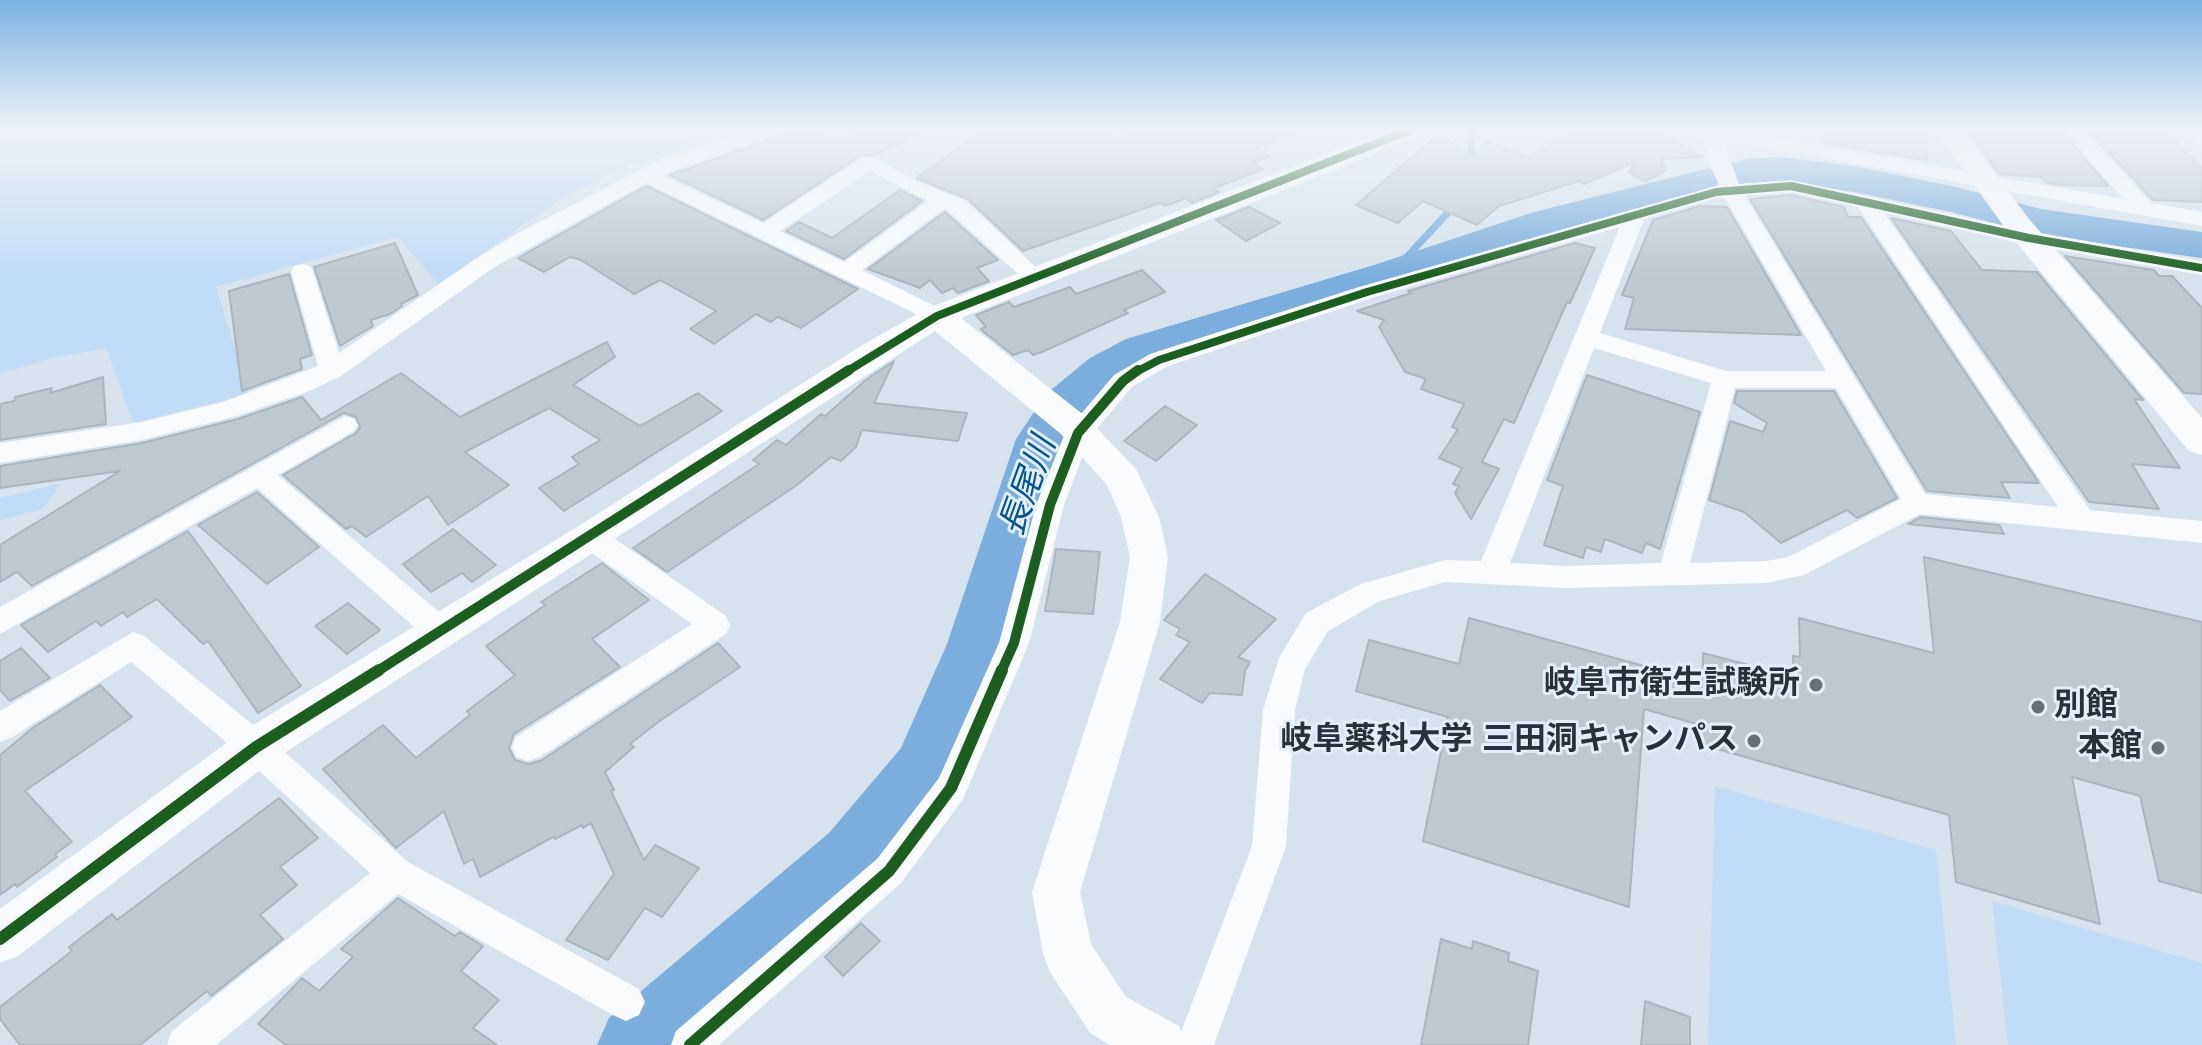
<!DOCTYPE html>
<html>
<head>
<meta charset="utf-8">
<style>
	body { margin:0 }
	canvas { display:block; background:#d6e3ee }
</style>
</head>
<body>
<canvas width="2202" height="1045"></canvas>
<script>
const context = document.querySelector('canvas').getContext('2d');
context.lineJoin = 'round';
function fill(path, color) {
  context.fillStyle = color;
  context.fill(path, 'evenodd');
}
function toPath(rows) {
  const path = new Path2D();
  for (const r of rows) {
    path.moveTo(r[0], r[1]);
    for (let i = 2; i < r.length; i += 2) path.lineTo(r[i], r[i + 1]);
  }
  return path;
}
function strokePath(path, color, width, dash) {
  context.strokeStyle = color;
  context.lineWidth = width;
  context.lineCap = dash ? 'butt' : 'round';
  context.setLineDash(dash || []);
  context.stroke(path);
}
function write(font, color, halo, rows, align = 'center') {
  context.font = font + ' Jost,"Noto Sans JP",sans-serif';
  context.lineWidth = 6;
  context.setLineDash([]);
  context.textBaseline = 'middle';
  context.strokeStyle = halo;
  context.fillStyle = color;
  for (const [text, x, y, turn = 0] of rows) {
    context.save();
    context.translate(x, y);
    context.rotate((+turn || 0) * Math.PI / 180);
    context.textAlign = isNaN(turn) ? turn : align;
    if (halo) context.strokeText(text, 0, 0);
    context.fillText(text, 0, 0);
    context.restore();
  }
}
const green = toPath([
	[0,130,716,130,612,173,562,198,438,284,398,237,216,287,249,394,133,423,106,348,53,358,0,374],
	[62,483,43,509,0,520,0,498],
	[1715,786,1936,850,1956,1045,1708,1045],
	[1992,901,2202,963,2202,1045,2008,1045]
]);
const stream = toPath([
	[1471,130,1472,166],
	[1390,275,1455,205]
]);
const river = toPath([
	[1780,157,1854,166,1956,187,2041,209,2202,232,2202,258,2039,235,1951,212,1854,192,1780,181,1747,183,1564,230,1406,285,1160,361,1126,382,1082,420,1067,442,1007,644,959,767,949,788,879,879,694,1045,597,1045,609,1018,829,833,901,748,947,644,1016,439,1046,394,1090,358,1126,339,1374,265,1534,212,1746,159,1780,157]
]);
const building = toPath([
	[788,130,809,130,826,140,885,130,926,130,875,155,860,156,763,220,670,175,778,137,788,130],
	[984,130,1088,130,1092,133,1107,131,1115,138,1140,130,1295,130,1296,133,1257,147,1270,157,1254,162,1263,169,1212,189,1219,192,1192,203,1186,198,1165,206,1160,203,1023,251,968,199,916,178,984,130],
	[1576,130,1653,130,1703,157,1660,159,1666,170,1645,182,1629,172,1635,162,1584,184,1579,181,1499,206,1477,225,1423,201,1398,223,1356,205,1434,138,1441,142,1447,140,1473,156,1488,142,1528,157,1576,130],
	[1824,130,1926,130,1927,160,1823,143,1824,130],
	[2017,130,2061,130,2108,186,2060,185,2046,182,2041,177,1999,174,1969,131,2019,133,2017,130],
	[2088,130,2163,130,2202,168,2202,202,2153,200,2088,130],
	[646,186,858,289,801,328,778,317,771,322,756,314,714,344,690,329,716,311,660,280,634,294,581,260,570,257,544,272,518,258,646,186],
	[900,190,922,201,844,259,786,231,799,222,832,238,900,190],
	[1791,195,1844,207,1848,217,1861,217,2039,483,2001,482,2010,498,1927,491,1750,199,1791,195],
	[1700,206,1727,207,1801,335,1625,329,1634,298,1622,295,1653,220,1700,206],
	[1249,207,1280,223,1246,241,1216,220,1249,207],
	[945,212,998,260,977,268,989,281,958,293,953,288,942,293,930,280,920,288,868,269,945,212],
	[1891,218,1951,231,1982,270,2037,272,2143,400,2134,399,2180,468,2132,464,2159,509,2089,502,1891,218],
	[395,243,418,295,401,304,402,306,390,314,371,320,373,326,340,346,314,267,395,243],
	[1575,243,1595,248,1570,303,1567,302,1514,423,1504,419,1482,462,1499,469,1471,519,1455,493,1459,486,1453,484,1462,468,1439,458,1458,429,1452,427,1464,404,1421,389,1426,379,1405,372,1379,327,1384,320,1357,311,1411,293,1408,291,1575,243],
	[2065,256,2154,270,2159,276,2172,276,2202,308,2202,394,2184,393,2065,256],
	[1142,270,1165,292,1124,310,1128,313,1042,352,1033,355,1028,350,1013,355,985,333,981,329,986,327,976,315,1009,302,1014,307,1070,287,1076,294,1142,270],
	[289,274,312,355,300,359,302,369,242,391,229,291,289,274],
	[607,342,615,357,573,385,640,426,698,393,722,411,564,511,539,488,579,464,572,457,600,440,549,408,465,452,509,485,448,525,428,496,366,537,352,526,346,529,283,475,356,433,360,427,356,417,344,413,32,586,17,572,0,582,0,545,120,471,0,488,0,466,142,443,238,419,302,397,321,420,401,373,460,417,607,342],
	[894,361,874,403,967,413,958,441,862,430,856,447,841,461,831,457,797,485,667,572,633,548,759,464,753,460,777,440,786,445,821,414,825,416,867,379,894,361],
	[1587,375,1700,412,1660,549,1646,543,1642,553,1605,539,1601,552,1586,547,1583,558,1544,545,1563,486,1547,480,1587,375],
	[103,377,106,424,0,440,0,404,14,401,15,397,52,388,50,393,103,377],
	[1737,391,1834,391,1897,498,1857,518,1847,510,1781,543,1744,512,1709,500,1730,421,1763,432,1767,423,1734,403,1737,391],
	[1165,406,1197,425,1156,461,1124,441,1165,406],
	[257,492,319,547,267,584,198,525,257,492],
	[1921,517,1999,525,2004,534,1908,524,1921,517],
	[453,529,496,565,472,582,462,573,431,592,403,564,453,529],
	[188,531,301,686,258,713,208,641,203,644,157,599,127,617,123,612,101,626,96,621,48,652,21,625,188,531],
	[1056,549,1100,552,1093,614,1045,611,1056,549],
	[1924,557,2202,622,2202,893,2159,881,2140,796,2072,777,2100,924,1956,882,1949,815,1696,743,1697,724,1644,709,1629,907,1423,841,1448,717,1356,691,1369,640,1459,664,1469,618,1648,667,1648,674,1702,689,1703,653,1794,677,1793,656,1800,657,1799,618,1934,653,1924,557],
	[602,563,649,600,592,639,620,667,514,734,509,748,515,760,529,764,542,760,718,643,740,667,661,720,630,744,634,747,605,772,614,790,611,791,644,860,655,845,699,868,662,917,645,908,608,960,566,940,614,874,591,823,583,828,582,825,555,839,553,837,480,877,473,859,464,864,444,811,396,848,323,769,383,725,416,758,470,715,467,711,515,675,486,646,545,605,541,602,602,563],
	[1205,574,1276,619,1238,657,1250,662,1245,671,1242,695,1210,693,1202,703,1160,679,1190,642,1176,635,1180,629,1164,620,1205,574],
	[348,603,380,630,347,654,315,626,348,603],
	[21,648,50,678,10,701,0,690,0,661,21,648],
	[100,685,132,717,25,791,72,842,55,854,57,857,17,887,15,884,0,895,0,755,34,727,100,685],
	[279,798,318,838,280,867,297,885,260,915,283,939,211,996,207,991,140,1045,20,1045,0,1019,0,1007,72,951,69,947,112,914,117,920,279,798],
	[398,898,455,936,460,932,483,946,461,971,499,1000,473,1028,497,1045,286,1045,258,1024,302,978,319,991,353,957,341,949,398,898],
	[861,923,880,941,843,976,825,957,861,923],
	[1441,939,1472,949,1473,941,1509,953,1508,961,1538,971,1528,1045,1421,1045,1441,939],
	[1645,1001,1690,1017,1690,1045,1641,1045,1645,1001]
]);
const street = toPath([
	[751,130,780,130,777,134,662,175,763,223,862,158,876,158,916,181,966,201,1046,277,1043,282,1027,282,945,208,862,270,945,311,949,316,945,321,937,324,646,183,493,268,341,376,312,390,237,416,142,440,0,463,0,443,142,422,223,402,318,366,291,271,294,266,302,264,310,266,313,271,339,353,477,258,520,232,657,161,751,130],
	[870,171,928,201,844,262,780,231,870,171],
	[1701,130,1750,133,2123,199,2064,130,2084,130,2151,203,2202,212,2202,226,1750,145,1725,145,1739,184,1791,180,2029,231,2202,261,2202,275,2029,245,1884,213,2090,510,2202,521,2202,543,1920,514,1804,575,1766,583,1567,588,1445,582,1380,601,1328,631,1305,669,1295,710,1286,846,1214,1045,1176,1045,1252,846,1263,710,1279,658,1306,613,1361,584,1445,560,1481,561,1620,227,1375,297,1168,366,1132,387,1090,437,1064,505,1029,643,963,799,901,883,719,1045,671,1045,676,1031,877,859,939,778,999,643,1036,505,1065,433,1114,375,1150,354,1359,287,1719,185,1709,164,1701,130],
	[1791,192,1858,207,2058,507,1925,494,1745,196,1791,192],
	[1717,198,1725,198,1826,371,1726,371,1600,333,1644,219,1717,198],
	[1594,348,1711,383,1661,563,1567,566,1510,563,1594,348],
	[1735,388,1836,388,1901,499,1788,557,1766,561,1690,563,1735,388],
	[2182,130,2202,130,2202,144,2195,142,2182,130],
	[345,416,354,419,358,425,354,431,278,475,452,623,456,632,452,641,441,644,430,641,257,488,0,634,0,607,345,416],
	[591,526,601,529,726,616,730,625,726,634,540,757,528,761,516,757,512,747,516,737,692,624,581,545,577,537,581,529,591,526],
	[133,632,144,636,268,737,408,862,639,989,645,1002,639,1015,626,1021,613,1015,398,894,216,1045,167,1045,172,1031,370,873,244,757,131,662,11,738,0,742,0,711,133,632]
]);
const secondary = toPath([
	[1387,130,1424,130,1420,136,961,318,1085,416,1136,469,1159,517,1168,557,1160,622,1080,892,1091,944,1126,997,1179,1026,1186,1045,1110,1045,1090,1033,1050,972,1043,954,1032,892,1120,622,1130,557,1121,517,1107,485,1061,434,935,331,272,761,18,956,0,963,0,909,240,733,577,527,864,344,926,309,1387,130],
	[1935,130,1962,130,2029,219,2202,418,2202,455,2189,451,2007,231,1935,130]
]);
const cyclewayFar2 = toPath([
	[846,372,937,316,1410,130],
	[1136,372,1159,360,1367,292,1716,192,1791,186,2029,238,2202,268]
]);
const cyclewayFar1 = toPath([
	[376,672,849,370],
	[1001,672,1014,643,1050,505,1078,433,1123,381,1138,370]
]);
const cycleway = toPath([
	[0,939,256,747,379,670],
	[690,1045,889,871,951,788,1002,670]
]);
const markers = [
	[1816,685,8,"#656f78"],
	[2038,707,8,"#656f78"],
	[1754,741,8,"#656f78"],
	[2158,748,8,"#656f78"]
];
const poiNames = [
	["岐阜市衛生試験所",1800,685],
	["別館",2054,707,"left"],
	["岐阜薬科大学 三田洞キャンパス",1738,741],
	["本館",2142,748]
];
const waterNames = [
	["長尾川",1030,487,-70]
];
fill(green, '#c1dcf6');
strokePath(stream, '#7baedc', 7);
fill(river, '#7baedc');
fill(building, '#bec8d1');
strokePath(building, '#acb5be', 2);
fill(street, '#f9fbfc');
fill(secondary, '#f9fbfc');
strokePath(cyclewayFar2, '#1b5e20', 8);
strokePath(cyclewayFar1, '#1b5e20', 10);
strokePath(cycleway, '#1b5e20', 12);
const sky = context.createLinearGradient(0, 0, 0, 276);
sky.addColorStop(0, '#7cb2e3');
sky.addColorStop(0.47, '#edf2f7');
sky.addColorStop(1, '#edf2f700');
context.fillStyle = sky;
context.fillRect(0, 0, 2202, 276);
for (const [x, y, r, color] of markers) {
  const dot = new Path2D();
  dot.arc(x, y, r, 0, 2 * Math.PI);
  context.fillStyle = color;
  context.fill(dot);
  strokePath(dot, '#e1effc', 3);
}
write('bold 32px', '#283139', '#e1effc', poiNames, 'right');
write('italic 34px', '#03548d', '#e1effc', waterNames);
</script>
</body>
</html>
